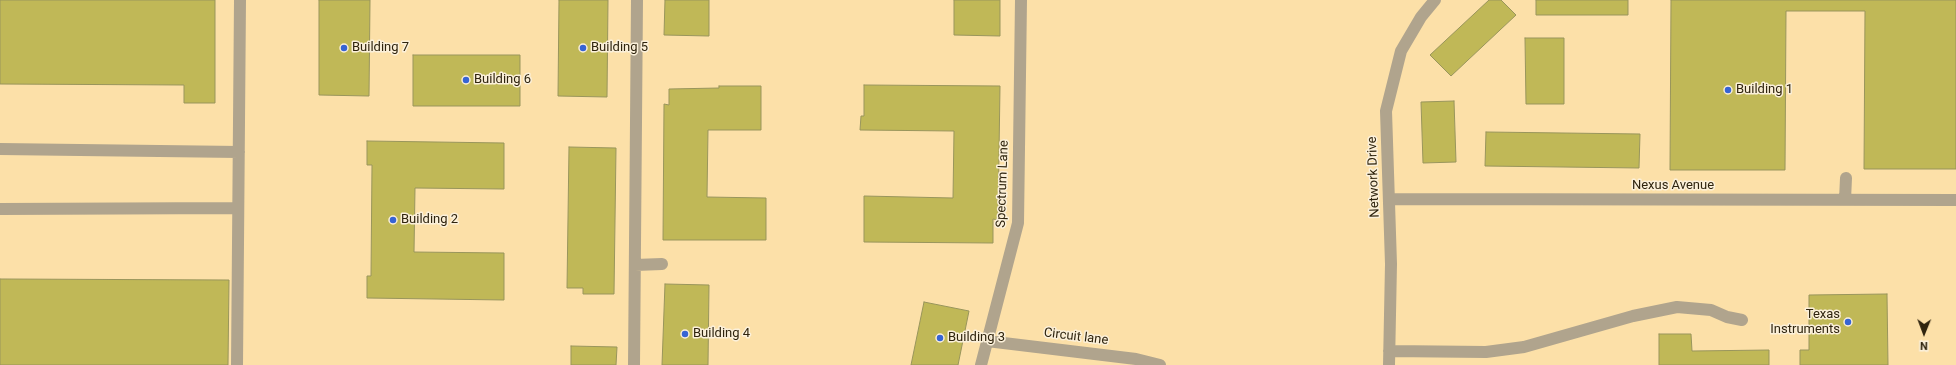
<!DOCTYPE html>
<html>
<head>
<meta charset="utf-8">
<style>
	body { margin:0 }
	#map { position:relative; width:1956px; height:365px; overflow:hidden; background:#fce0a8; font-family:Roboto,sans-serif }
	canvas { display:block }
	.north { position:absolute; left:1904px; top:313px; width:40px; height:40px; -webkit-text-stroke:3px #fbf0da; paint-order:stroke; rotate:181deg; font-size:11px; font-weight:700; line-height:16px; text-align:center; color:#2f240e }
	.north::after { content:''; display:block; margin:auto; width:14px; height:18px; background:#2f240e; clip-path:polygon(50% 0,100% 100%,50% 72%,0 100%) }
</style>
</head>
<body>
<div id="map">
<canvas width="1956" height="365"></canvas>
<div class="north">N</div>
</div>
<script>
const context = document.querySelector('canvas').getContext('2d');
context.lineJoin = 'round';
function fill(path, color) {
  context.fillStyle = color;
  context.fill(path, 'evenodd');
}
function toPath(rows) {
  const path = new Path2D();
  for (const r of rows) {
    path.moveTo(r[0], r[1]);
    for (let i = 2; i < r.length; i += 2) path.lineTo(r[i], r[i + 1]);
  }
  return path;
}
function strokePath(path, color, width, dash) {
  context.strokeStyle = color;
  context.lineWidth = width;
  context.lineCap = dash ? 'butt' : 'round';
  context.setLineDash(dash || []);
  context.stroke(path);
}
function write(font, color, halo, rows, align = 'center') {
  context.font = font + ' Roboto,sans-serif';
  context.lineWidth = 3;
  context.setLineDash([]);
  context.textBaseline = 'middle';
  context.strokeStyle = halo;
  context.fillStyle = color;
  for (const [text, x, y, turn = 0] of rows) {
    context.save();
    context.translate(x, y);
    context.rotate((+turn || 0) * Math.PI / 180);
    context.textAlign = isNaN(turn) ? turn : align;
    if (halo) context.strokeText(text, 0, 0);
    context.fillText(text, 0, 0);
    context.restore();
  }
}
const building = toPath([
	[0,0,215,0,215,103,184,103,184,85,0,84,0,0],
	[319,0,370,0,369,96,319,95,319,0],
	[559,0,608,0,607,97,558,96,559,0],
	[665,0,709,0,709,36,664,35,665,0],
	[954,0,1000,0,1000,36,954,35,954,0],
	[1489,0,1501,0,1516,15,1451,76,1430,55,1489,0],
	[1536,0,1628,0,1628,15,1536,15,1536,0],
	[1671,0,1956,0,1956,169,1864,169,1865,11,1786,11,1785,170,1670,170,1671,0],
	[1525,38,1564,38,1564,104,1526,104,1525,38],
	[413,55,520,55,520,106,413,106,413,55],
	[864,85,1000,86,998,220,993,219,993,243,864,242,864,196,953,198,954,131,860,130,861,116,864,116,864,85],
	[719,86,761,86,761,130,708,130,707,197,766,198,766,240,663,240,664,104,669,105,669,89,719,88,719,86],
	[1454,101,1456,162,1423,163,1421,102,1454,101],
	[1486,132,1640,134,1639,168,1485,166,1486,132],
	[367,141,504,143,504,189,415,188,414,252,504,253,504,300,367,298,367,276,371,276,372,165,367,165,367,141],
	[569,147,616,148,614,294,583,294,583,288,567,288,569,147],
	[0,279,229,280,228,365,0,365,0,279],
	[665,284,709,285,708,365,662,365,665,284],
	[1887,294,1888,365,1800,365,1800,350,1809,350,1809,295,1887,294],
	[924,302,969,311,958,365,911,365,924,302],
	[1659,334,1691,334,1692,351,1769,350,1769,365,1659,365,1659,334],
	[571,346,617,347,616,365,571,365,571,346]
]);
const minor = toPath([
	[0,149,239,152],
	[1389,199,1956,200],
	[1845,200,1846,178],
	[0,209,238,208],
	[635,265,662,264],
	[987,341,1136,359,1160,365],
	[1389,351,1486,352,1524,347,1633,316,1677,307,1711,310,1727,317,1742,320],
	[237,365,240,0],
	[634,365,637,0],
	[981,365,1018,223,1021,0],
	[1389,365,1391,264,1386,111,1401,51,1421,17,1435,0]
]);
const markers = [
	[344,48,4,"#3664d4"],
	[583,48,4,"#3664d4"],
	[466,80,4,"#3664d4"],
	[1728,90,4,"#3664d4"],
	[393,220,4,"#3664d4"],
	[1848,322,4,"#3664d4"],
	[685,334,4,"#3664d4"],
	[940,338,4,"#3664d4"]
];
const poiNames = [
	["Building 7",352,48],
	["Building 5",591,48],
	["Building 6",474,80],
	["Building 1",1736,90],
	["Building 2",401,220],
	["Texas",1840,315,"right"],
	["Instruments",1840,330,"right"],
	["Building 4",693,334],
	["Building 3",948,338]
];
const streetNames = [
	["Network Drive",1374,177,-92],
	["Spectrum Lane",1003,184,-88],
	["Nexus Avenue",1673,186],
	["Circuit lane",1076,337,7]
];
fill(building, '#c0b857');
strokePath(building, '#99955c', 1);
strokePath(minor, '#b0a48d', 12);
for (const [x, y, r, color] of markers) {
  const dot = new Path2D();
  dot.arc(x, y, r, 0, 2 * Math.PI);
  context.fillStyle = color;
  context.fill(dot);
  strokePath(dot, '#fbf0da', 1.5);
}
write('13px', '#2f240e', '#fbf0da', poiNames, 'left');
write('13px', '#2f240e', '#fbf0da', streetNames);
</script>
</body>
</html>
